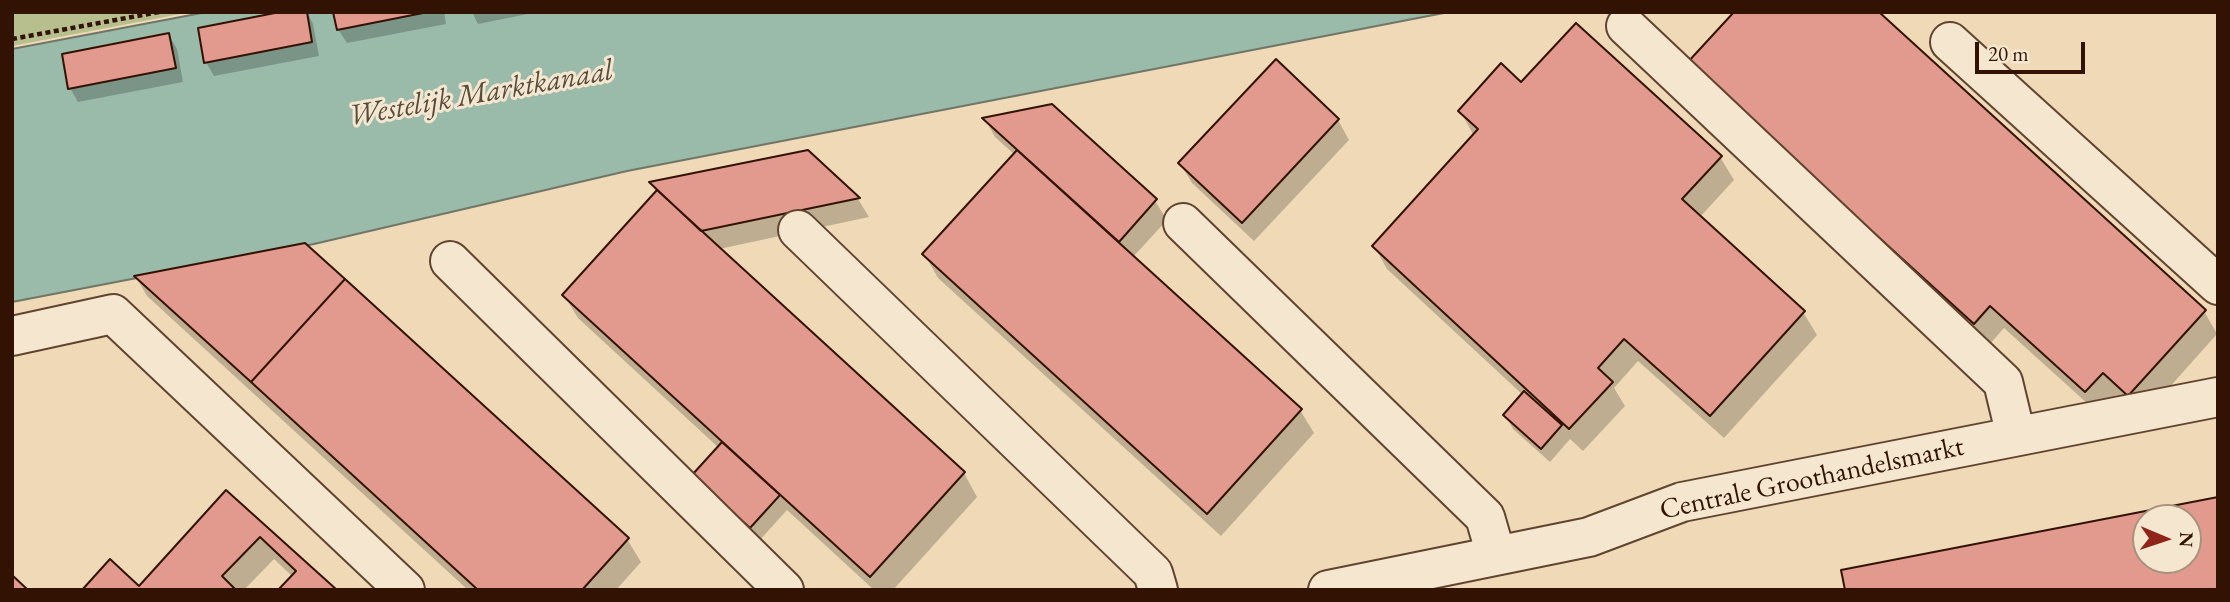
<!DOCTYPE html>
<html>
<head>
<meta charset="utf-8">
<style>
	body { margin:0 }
	#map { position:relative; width:2230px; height:602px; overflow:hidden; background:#efd9b6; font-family:"EB Garamond",serif }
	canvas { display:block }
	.frame { position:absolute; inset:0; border:14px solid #321303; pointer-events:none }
	.north { position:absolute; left:2132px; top:504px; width:70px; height:70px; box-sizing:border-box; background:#f5e6d0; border:2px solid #a7927e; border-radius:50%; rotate:92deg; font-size:19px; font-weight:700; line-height:28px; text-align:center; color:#321303 }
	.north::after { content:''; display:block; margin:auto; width:24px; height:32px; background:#8f2418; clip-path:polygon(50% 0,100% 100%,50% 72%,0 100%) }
	.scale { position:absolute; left:1975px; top:42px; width:110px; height:32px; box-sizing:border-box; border:4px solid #321303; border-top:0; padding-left:9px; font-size:21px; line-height:24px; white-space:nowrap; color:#321303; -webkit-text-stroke:5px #f5e6d0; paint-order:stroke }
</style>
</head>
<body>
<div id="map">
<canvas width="2230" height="602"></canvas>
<div class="frame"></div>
<div class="north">N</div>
<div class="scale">20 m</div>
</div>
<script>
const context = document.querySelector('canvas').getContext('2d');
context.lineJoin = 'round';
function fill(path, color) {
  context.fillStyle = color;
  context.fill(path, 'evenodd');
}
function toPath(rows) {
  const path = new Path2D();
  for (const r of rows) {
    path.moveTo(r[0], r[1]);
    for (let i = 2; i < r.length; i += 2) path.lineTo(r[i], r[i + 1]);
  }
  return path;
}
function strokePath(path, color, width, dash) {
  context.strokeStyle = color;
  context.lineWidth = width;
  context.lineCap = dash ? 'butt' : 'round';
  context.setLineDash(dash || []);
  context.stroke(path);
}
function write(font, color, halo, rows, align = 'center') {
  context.font = font + ' "EB Garamond",serif';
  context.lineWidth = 6;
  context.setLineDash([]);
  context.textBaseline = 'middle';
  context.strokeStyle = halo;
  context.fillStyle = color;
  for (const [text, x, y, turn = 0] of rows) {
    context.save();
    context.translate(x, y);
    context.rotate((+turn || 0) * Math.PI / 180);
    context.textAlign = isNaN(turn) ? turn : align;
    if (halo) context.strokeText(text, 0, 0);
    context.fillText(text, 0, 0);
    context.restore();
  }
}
const green = toPath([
	[12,12,191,12,12,46]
]);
const water = toPath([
	[207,12,1449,12,627,171,314,244,12,302,12,49,207,12]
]);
const shadow = toPath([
	[307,12,313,24,319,56,214,76,206,62],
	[335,12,444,12,446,24,347,43,338,29],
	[472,12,538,12,478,24],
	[169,35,177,49,183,82,78,102,70,88],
	[1276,62,1338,120,1349,140,1254,241,1192,183,1180,163],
	[1521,84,1720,157,1734,180,1700,217,1803,312,1817,335,1724,438,1638,361,1614,388,1625,406,1583,451,1570,439,1550,462,1513,429,1505,415,1523,395,1387,269,1374,246,1473,134,1460,111],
	[1703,86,2204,311,2217,334,2142,418,2117,395,2099,414,2004,328,1988,346],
	[985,119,1155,201,1167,220,1133,257,1300,410,1314,433,1221,536,938,278,925,255,1015,155,995,137],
	[807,152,858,199,869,217,719,249,964,473,977,497,893,590,874,590,787,510,759,541,702,489,719,448,578,318,564,295,657,193,651,184],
	[136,277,627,539,641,562,616,590,468,590,147,296],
	[226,492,334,590,293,577,274,559,244,590,84,590,139,589]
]);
const building = toPath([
	[280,12,307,12,312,42,204,63,198,28,280,12],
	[333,12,428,12,337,30,333,12],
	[1734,12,1879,12,2206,310,2128,396,2103,373,2085,392,1990,306,1974,324,1687,63,1734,12],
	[1576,23,1722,156,1682,199,1805,311,1710,416,1624,339,1598,368,1613,382,1569,429,1372,246,1478,129,1458,111,1501,63,1521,82,1576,23],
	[169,33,176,68,68,89,62,54,169,33],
	[1276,59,1339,119,1242,223,1178,163,1276,59],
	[1052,104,1157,199,1119,242,982,118,1052,104],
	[808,150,860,198,701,231,649,182,808,150],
	[1017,150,1302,409,1207,514,922,254,1017,150],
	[657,190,965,472,870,577,562,295,657,190],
	[305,243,345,279,251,382,134,276,305,243],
	[345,279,629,538,582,590,478,590,251,382,345,279],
	[1524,391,1562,425,1541,449,1503,415,1524,391],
	[722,442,780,495,750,528,692,475,722,442],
	[226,490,337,590,278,590,296,571,260,537,222,576,236,590,82,590,110,559,139,586,226,490],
	[2218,497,2218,590,1845,590,1841,570,2218,497],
	[2146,518,2188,518,2188,560,2146,560,2146,518],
	[12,575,28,590,12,590,12,575]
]);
const path = toPath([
	[12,39,159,12]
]);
const minor = toPath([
	[1626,26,2003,382,2016,436],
	[1950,42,2218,285],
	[1183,223,1485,517,1496,555],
	[798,230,1153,573,1158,590],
	[450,261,784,590],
	[12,336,113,314,405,590],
	[1328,590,1589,537,1682,502,2218,397]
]);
const streetNames = [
	["Centrale Groothandelsmarkt",1812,479,-12]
];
const waterNames = [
	["Westelijk Marktkanaal",481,94,-10]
];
fill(green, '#b8bf8e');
fill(water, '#9abaaa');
strokePath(water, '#707767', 2);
fill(shadow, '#0003');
fill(building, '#e29a8e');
strokePath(building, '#321303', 2);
strokePath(minor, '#614430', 42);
strokePath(path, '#321303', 4.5, [5, 3.5]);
strokePath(minor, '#f5e6d0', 38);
write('28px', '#321303', '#f5e6d0', streetNames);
write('italic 30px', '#564d3d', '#f5e6d0', waterNames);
</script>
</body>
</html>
